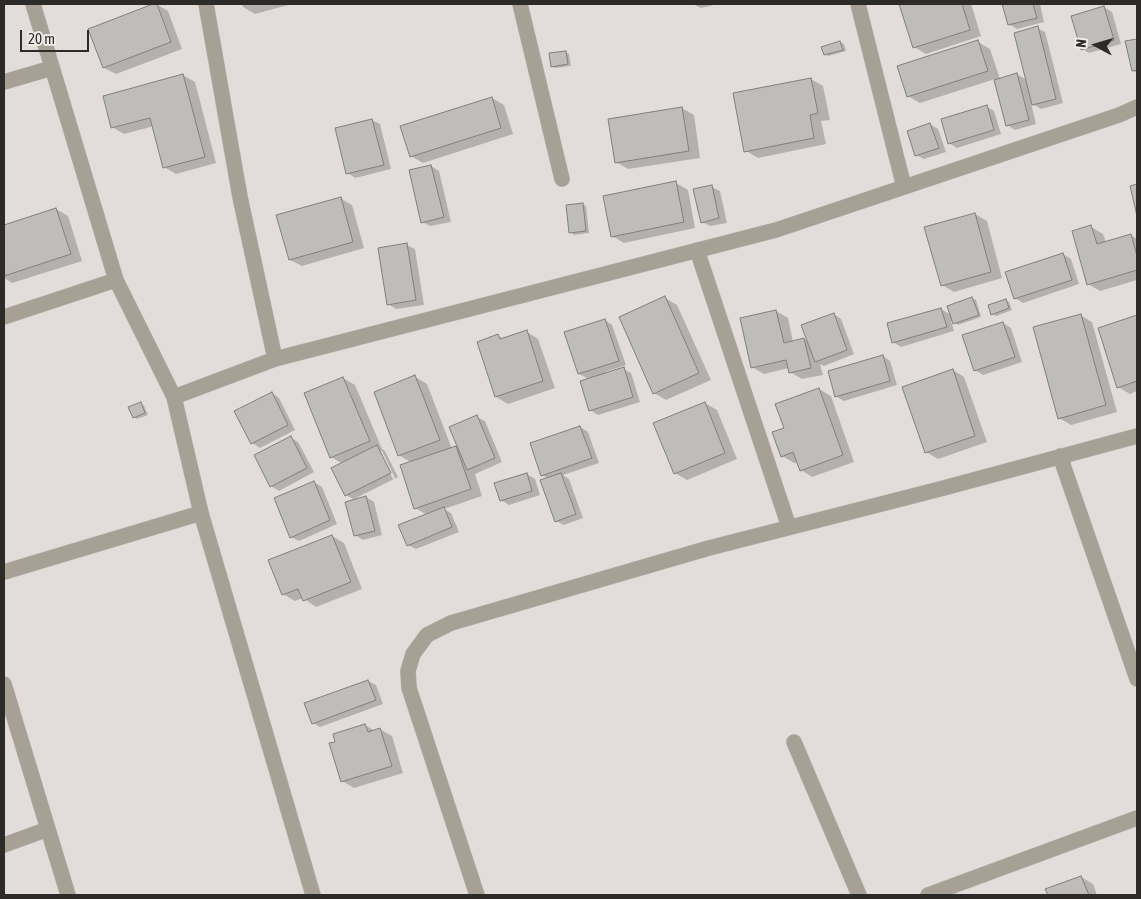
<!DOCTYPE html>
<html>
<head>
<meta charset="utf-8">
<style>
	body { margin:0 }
	#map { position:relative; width:1141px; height:899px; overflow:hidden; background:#e2dddb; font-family:"Asap Condensed",sans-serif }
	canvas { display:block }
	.frame { position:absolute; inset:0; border:5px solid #2d2b2a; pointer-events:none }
	.north { position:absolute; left:1071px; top:20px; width:50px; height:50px; -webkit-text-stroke:4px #efebe8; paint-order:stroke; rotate:276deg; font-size:14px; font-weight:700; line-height:20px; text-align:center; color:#2d2b2a }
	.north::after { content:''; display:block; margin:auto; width:18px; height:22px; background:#2d2b2a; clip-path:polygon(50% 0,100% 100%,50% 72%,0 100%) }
	.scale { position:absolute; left:20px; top:30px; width:69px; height:22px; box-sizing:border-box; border:2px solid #2d2b2a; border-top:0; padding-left:6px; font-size:15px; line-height:18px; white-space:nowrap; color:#2d2b2a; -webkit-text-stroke:4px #efebe8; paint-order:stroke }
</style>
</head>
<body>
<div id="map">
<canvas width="1141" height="899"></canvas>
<div class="frame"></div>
<div class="north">N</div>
<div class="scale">20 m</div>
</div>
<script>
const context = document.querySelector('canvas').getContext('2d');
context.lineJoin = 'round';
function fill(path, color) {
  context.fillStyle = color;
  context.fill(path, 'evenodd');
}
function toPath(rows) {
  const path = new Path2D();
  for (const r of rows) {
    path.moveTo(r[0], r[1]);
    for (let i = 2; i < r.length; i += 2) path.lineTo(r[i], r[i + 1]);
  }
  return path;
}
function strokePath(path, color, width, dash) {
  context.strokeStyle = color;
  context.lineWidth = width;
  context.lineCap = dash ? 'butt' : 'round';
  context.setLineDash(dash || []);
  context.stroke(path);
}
const shadow = toPath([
	[156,4,168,11,182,49,116,74,104,68,89,30],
	[242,4,292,4,255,14,243,7],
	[693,4,718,4,701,8],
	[900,4,971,4,981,36,926,54,914,47],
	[1004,4,1040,4,1044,22,1017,29,1009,24],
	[1104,7,1112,12,1121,44,1089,53,1082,49],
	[1037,28,1045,32,1063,103,1041,109,1031,103,1036,124,1015,130,1007,125,995,79,920,103,908,96,978,42,990,49,1000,79,1017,74,1027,80],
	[1137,40,1137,73,1133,71,1126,42],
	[840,42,844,44,846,51,828,56,825,54],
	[565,52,569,54,571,66,555,68,552,66],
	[183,75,195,82,216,163,176,174,164,167,154,126,124,134,112,127],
	[811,79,823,86,830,120,821,121,826,144,758,158,746,151,734,94],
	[492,98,504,105,513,134,423,163,411,156],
	[986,106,994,111,1001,134,957,148,949,143],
	[682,108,694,115,700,158,628,169,616,162],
	[372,120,380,124,391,169,355,178,348,173],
	[930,124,938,129,946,152,924,159,916,155],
	[431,166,439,171,451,222,430,226,422,222],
	[676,183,688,190,695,228,624,243,612,236],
	[712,187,720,191,727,223,710,226,702,222],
	[340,198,352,205,364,248,302,266,290,260],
	[582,204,586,206,589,233,574,235,571,232],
	[56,209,68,216,82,261,12,283,4,278,4,226],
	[975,214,987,221,1002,278,954,292,942,285],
	[1091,227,1103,234,1106,242,1131,235,1137,239,1137,280,1100,291,1088,284],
	[407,245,415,249,424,305,396,309,388,304],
	[1063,254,1071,259,1079,284,1023,303,1015,298],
	[665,298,677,305,711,380,666,400,654,393],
	[972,298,976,300,981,317,958,325,951,321,954,331,901,347,893,342,941,309,951,315],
	[1006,300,1009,302,1012,310,996,316,992,314],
	[776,311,788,318,793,342,804,339,809,342,834,314,841,319,854,354,824,366,820,364,823,375,802,379,790,372,789,368,764,374,752,367],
	[1080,315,1092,322,1117,412,1071,425,1059,418],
	[1137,316,1137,391,1130,394,1118,387,1099,329],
	[605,320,612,325,626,365,605,372,606,374,623,369,631,373,640,402,598,415,590,410,589,379,579,374],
	[1003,323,1011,328,1022,362,983,375,975,370],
	[527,332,538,339,555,388,508,404,496,397,478,342,498,336,504,339],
	[883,356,890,361,897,385,844,401,836,396],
	[953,370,964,377,987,442,938,459,926,452],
	[415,377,427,384,452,449,456,447,460,450,477,417,485,421,502,462,475,474,482,496,444,509,451,513,459,532,416,549,408,545,427,515,415,508,412,463,399,455],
	[343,378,355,385,382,449,385,451,398,477,354,499,366,497,374,502,382,535,363,540,355,535,355,500,346,495,343,464,331,457],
	[379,451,382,451,395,478,393,479],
	[819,389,831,396,854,462,812,477,801,470,798,462,794,463,782,456,786,429],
	[272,393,279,398,295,430,260,448,252,443],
	[705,403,717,410,737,459,687,480,675,473],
	[141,404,144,406,148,415,137,419,134,417],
	[580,427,588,432,599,463,563,475,569,479,583,518,564,525,556,521,549,479,542,475],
	[291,438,298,442,314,472,279,491,271,486,256,456],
	[527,474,535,479,540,495,509,505,501,500],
	[314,482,322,487,337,524,299,541,291,537],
	[332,536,344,543,362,589,316,607,303,598,295,601,283,594],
	[368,681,376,685,383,704,320,727,313,723],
	[365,725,375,731,380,729,392,736,403,773,354,788,342,781,336,743],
	[1081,877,1093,884,1097,895,1049,895,1047,890]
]);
const building = toPath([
	[153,4,157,4,171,42,103,68,88,29,153,4],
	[899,4,962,4,970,30,913,48,899,4],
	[1002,4,1033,4,1037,18,1008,25,1002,4],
	[1104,6,1114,40,1081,50,1071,16,1104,6],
	[1038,26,1056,99,1032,105,1014,33,1038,26],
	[1137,39,1137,70,1132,71,1125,41,1137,39],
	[978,40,988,71,907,97,897,66,978,40],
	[840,41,843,50,824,55,821,47,840,41],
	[566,51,568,64,551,67,549,53,566,51],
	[1017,73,1029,120,1006,126,994,80,1017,73],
	[183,74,205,157,163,168,150,118,111,128,103,96,183,74],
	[811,78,818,113,810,115,814,138,744,152,733,93,811,78],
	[492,97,501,128,410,157,400,126,492,97],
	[987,105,994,130,948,144,941,119,987,105],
	[682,107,689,151,615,163,608,119,682,107],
	[372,119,384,165,346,174,335,128,372,119],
	[930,123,939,148,915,156,907,131,930,123],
	[431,165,444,217,421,223,409,170,431,165],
	[676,181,684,222,611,237,603,196,676,181],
	[1137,184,1137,216,1130,186,1137,184],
	[712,185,719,218,701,223,693,189,712,185],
	[341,197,353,242,289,260,276,215,341,197],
	[583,203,586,231,569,233,566,205,583,203],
	[56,208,71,254,4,276,4,225,56,208],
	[975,213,991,272,941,286,924,227,975,213],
	[1091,225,1097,244,1131,234,1137,256,1137,270,1087,285,1072,231,1091,225],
	[407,243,416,300,387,305,378,248,407,243],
	[1063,253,1072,280,1014,299,1005,272,1063,253],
	[665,296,699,373,653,394,619,317,665,296],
	[972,297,979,315,953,324,947,306,972,297],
	[1006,299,1009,308,991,315,988,305,1006,299],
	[941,308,947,327,892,343,887,323,941,308],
	[776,310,784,343,804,338,811,368,789,373,786,360,751,368,740,318,776,310],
	[834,313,847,350,815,362,801,325,834,313],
	[1081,314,1106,405,1058,419,1033,327,1081,314],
	[1137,315,1137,381,1117,388,1098,328,1137,315],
	[605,319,619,361,578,374,564,332,605,319],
	[1003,322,1015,357,974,371,962,335,1003,322],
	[527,330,543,381,495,397,477,342,498,334,500,339,527,330],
	[883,355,890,381,835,397,828,371,883,355],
	[624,367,633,397,589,411,580,381,624,367],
	[953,369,975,436,925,453,902,387,953,369],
	[415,375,440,440,398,456,374,392,415,375],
	[343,377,370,441,330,458,304,393,343,377],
	[819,388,843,455,800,471,793,452,781,457,772,432,784,428,775,404,819,388],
	[272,392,288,425,251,444,234,411,272,392],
	[141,402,145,413,133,418,128,407,141,402],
	[705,402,725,453,674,474,653,423,705,402],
	[477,415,495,458,467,470,449,427,477,415],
	[580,426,592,458,541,476,530,443,580,426],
	[291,436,307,468,270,487,254,455,291,436],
	[377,445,391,473,345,496,331,468,377,445],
	[456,446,471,489,414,509,400,465,456,446],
	[527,473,532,491,500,501,494,483,527,473],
	[561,473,576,514,555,522,540,480,561,473],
	[314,481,330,520,290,538,274,498,314,481],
	[366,496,375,531,354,536,345,502,366,496],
	[444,507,452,527,407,546,398,525,444,507],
	[332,535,351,582,303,601,298,589,282,595,268,560,332,535],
	[368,680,376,700,312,724,304,703,368,680],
	[365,724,368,732,380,728,392,766,341,782,329,743,335,742,333,734,365,724],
	[1081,876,1089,895,1048,895,1045,889,1081,876]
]);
const street = toPath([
	[33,4,116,280,174,397,201,513,313,895],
	[206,4,240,197,275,359],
	[520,4,562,179],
	[858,4,904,187],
	[4,82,52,68],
	[697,250,789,527],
	[4,317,116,280],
	[174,397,275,359,776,230,1119,115,1137,107],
	[1060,456,1137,679],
	[4,572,201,513],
	[4,684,68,895],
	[794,742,859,895],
	[4,845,48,829],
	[477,895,409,688,408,671,413,654,427,635,451,623,709,548,940,489,1137,436],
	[928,895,1137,818]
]);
fill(shadow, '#0003');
fill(building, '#bfbdb9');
strokePath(building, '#817f7b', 1);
strokePath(street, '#beb9b8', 16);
strokePath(street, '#a7a094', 15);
</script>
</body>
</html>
